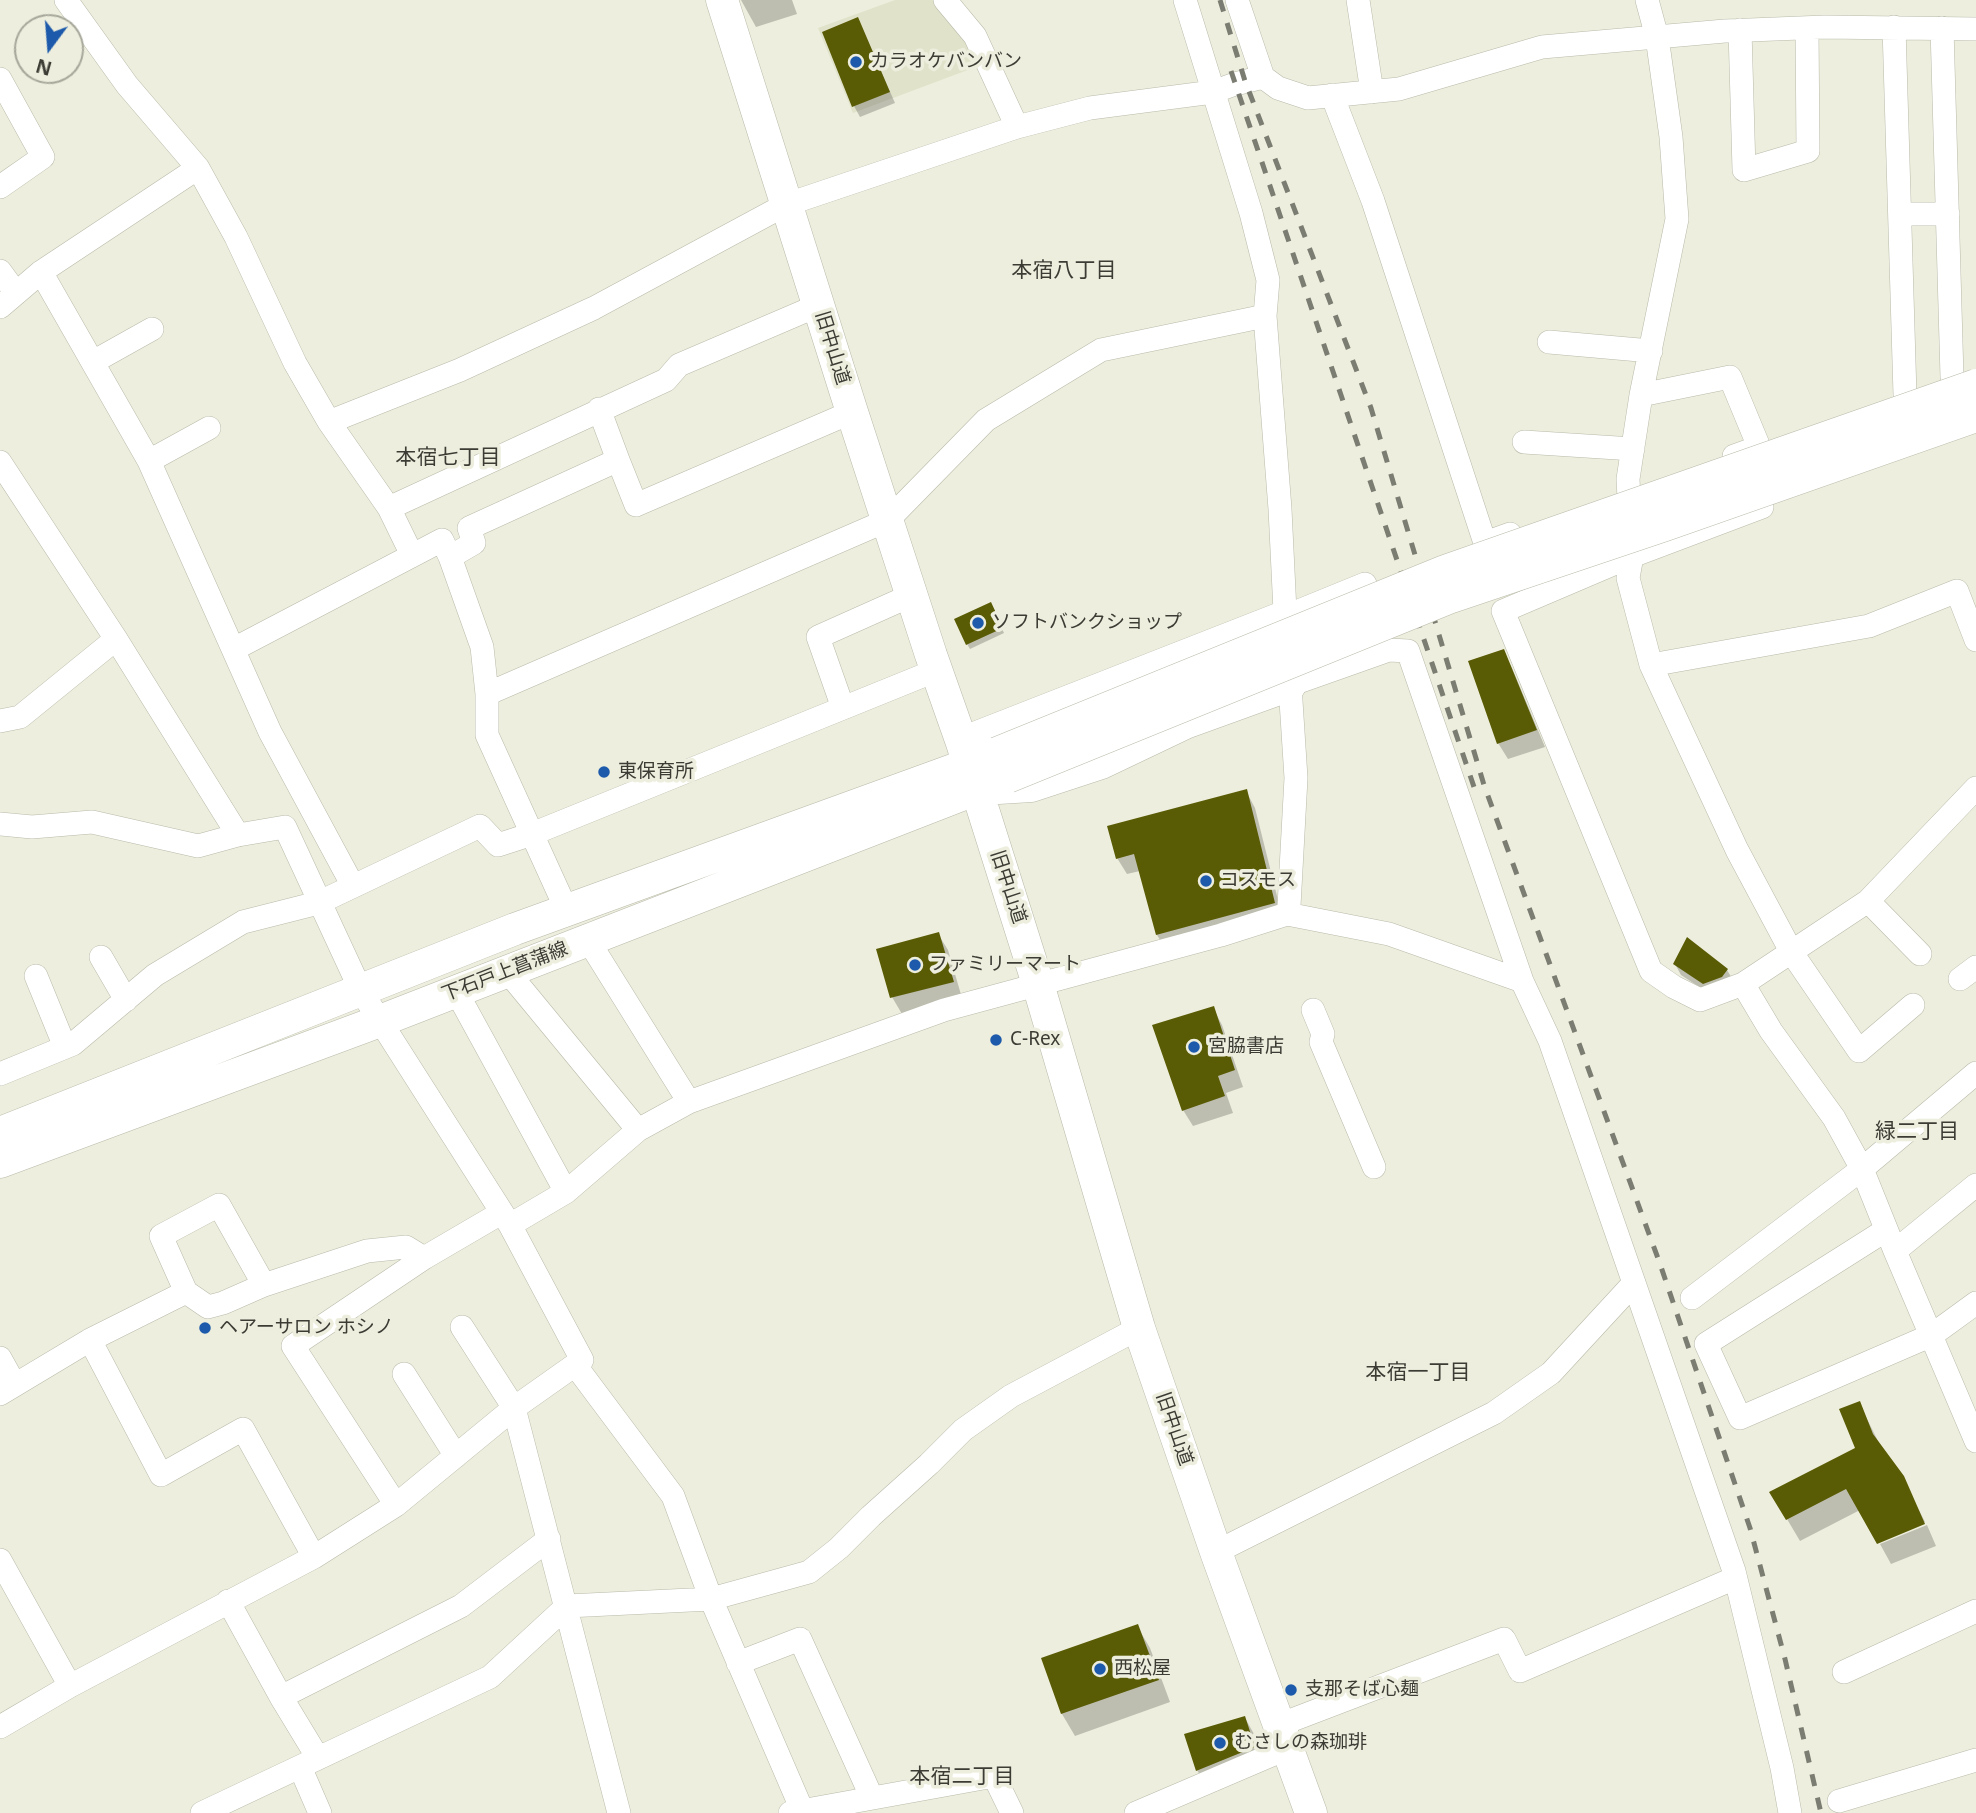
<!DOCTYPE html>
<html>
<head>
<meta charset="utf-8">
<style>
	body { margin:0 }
	#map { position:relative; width:1976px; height:1813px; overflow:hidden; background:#edeedd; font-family:"Noto Sans",sans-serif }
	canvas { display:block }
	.north { position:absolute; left:14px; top:14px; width:70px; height:70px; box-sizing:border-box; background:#edeedd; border:2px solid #a6a79a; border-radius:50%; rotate:196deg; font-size:19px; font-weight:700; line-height:28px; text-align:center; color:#3c3c35 }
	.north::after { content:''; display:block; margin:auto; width:24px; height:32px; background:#1d5aab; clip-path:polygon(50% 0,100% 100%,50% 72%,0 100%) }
</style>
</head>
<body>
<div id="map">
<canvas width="1976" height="1813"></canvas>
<div class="north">N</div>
</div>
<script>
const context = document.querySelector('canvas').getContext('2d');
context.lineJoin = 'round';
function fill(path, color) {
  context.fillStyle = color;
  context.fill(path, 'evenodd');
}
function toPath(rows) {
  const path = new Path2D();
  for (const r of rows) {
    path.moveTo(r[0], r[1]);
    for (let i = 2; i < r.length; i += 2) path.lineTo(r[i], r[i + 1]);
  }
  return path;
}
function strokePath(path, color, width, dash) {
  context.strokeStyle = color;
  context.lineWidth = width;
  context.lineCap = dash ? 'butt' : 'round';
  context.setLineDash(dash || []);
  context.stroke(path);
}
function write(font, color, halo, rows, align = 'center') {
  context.font = font + ' "Noto Sans","Noto Sans JP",sans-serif';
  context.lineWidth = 7;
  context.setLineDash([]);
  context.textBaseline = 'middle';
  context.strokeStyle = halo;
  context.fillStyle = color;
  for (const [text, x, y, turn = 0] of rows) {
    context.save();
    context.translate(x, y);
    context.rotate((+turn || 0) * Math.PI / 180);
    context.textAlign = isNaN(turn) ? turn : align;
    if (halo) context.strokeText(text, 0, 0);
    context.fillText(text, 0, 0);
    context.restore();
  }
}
const built = toPath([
	[895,0,933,0,942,14,964,38,981,65,853,113,818,28]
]);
const shadow = toPath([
	[741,0,792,0,797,14,756,27],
	[863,30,895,103,860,117,854,106],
	[993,609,1004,633,970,649,967,644],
	[1503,651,1512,668,1545,747,1508,759,1498,743],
	[1246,791,1255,808,1283,920,1167,951,1157,935,1140,871,1127,874,1117,858],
	[938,934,948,950,962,998,902,1014,892,997],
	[1675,964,1727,970,1733,980,1710,994,1681,975],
	[1213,1008,1222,1025,1243,1087,1226,1093,1233,1113,1193,1126,1183,1110],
	[1859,1403,1881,1447,1902,1477,1925,1522,1878,1541,1860,1510,1800,1541,1771,1492,1858,1448],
	[1927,1525,1936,1546,1891,1564,1880,1544],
	[1137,1626,1150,1648,1170,1702,1075,1736,1062,1714,1043,1659],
	[1245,1718,1254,1734,1263,1764,1207,1787,1197,1770]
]);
const building = toPath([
	[858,17,890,92,852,107,822,32],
	[991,602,1003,628,966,645,954,619],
	[1504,649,1537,730,1497,744,1468,661],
	[1247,789,1275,903,1156,935,1134,854,1116,859,1107,826],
	[939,932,954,982,890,998,876,949],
	[1687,937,1728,969,1722,977,1703,984,1673,964],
	[1214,1006,1235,1070,1218,1076,1225,1096,1182,1111,1152,1025],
	[1860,1401,1873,1434,1904,1476,1925,1524,1877,1544,1846,1489,1786,1520,1769,1492,1855,1448,1839,1409],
	[1138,1624,1159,1680,1061,1714,1041,1658],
	[1245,1716,1255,1747,1196,1771,1184,1734]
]);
const minor = toPath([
	[66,0,127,85,198,168,236,237,295,363,329,422,460,370,594,308,785,205,1017,127,1090,108,1213,92,1235,84,1263,77],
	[945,0,975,36,1017,127],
	[1185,0,1251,213,1268,280,1265,316,1280,509,1286,632],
	[1237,0,1263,77,1278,88,1308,98,1399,89,1542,47,1725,31,1825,27,1976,29],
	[1358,0,1372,92],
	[1647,0,1657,37,1671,137,1677,219,1641,395,1628,479,1632,556,1628,578,1651,665,1737,850,1792,953,1859,1051,1913,1005],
	[1894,27,1905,395],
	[1942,28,1952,377],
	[1740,30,1744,170,1808,151,1807,28],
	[0,79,43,157,0,187],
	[1332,95,1373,201,1485,543,1510,534],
	[1900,214,1948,214],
	[0,271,16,293],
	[41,272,149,461,270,732,353,886],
	[0,307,41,272,198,168],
	[1549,342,1651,351],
	[93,362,152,329],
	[1641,395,1730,377,1759,447,1734,456],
	[599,409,618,460],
	[329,422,389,508],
	[1524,442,1633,449],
	[149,461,209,428],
	[0,462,116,639,238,835],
	[1762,507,1632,556,1503,611,1651,971,1674,987,1700,1000,1743,984,1868,901,1976,788],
	[412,555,389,508,666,380,679,365,819,305],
	[450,557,482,647,487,694],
	[1284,617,1365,584,1376,614],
	[234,649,442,540,450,557,474,543,469,528,618,460,636,505,852,412],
	[1651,665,1869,626,1957,591,1976,640],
	[1290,685,1389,650,1408,651,1522,981,1550,1041,1734,1571,1782,1768,1790,1813],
	[843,708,818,637,912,595],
	[0,721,20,717,116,639],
	[0,824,32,827,92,822,198,846,238,835,285,827,361,991,510,1225,582,1360,514,1408,396,1505,314,1557,70,1686,0,1727],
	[1868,901,1920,954],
	[567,911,487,735,487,694,888,520,986,420,1101,350,1265,316],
	[1287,914,1289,906,1296,778,1289,670],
	[588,940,689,1102],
	[101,957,126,1000],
	[507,971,638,1130],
	[36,976,65,1047],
	[1960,979,1976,967],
	[1743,984,1771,1031,1834,1118,1862,1169,1895,1251,1976,1441],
	[456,991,566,1192],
	[1313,1010,1323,1034,1321,1042,1374,1167],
	[0,1074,73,1044,155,975,243,922,318,903,480,826,498,845,532,834,937,670],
	[510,1225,566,1192,638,1130,689,1102,944,1010,1221,935,1287,914,1389,934,1522,981],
	[1886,1230,1706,1344,1740,1418,1932,1335,1976,1303],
	[1895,1251,1976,1185],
	[264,1285,219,1205,161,1236,186,1292,208,1307,223,1303,264,1285,367,1251,406,1247,424,1258],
	[1692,1298,1862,1169,1976,1073],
	[462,1327,514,1408,619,1813],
	[90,1340,161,1475,243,1429,314,1557],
	[0,1358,15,1385],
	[575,1365,673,1496,711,1599,802,1810],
	[404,1374,456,1456],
	[0,1394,90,1340,186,1292],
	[396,1505,293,1346,424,1258,501,1213],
	[1216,1552,1494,1413,1551,1373,1634,1283],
	[0,1560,70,1686],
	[228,1601,281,1697,318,1758],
	[738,1663,800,1639,872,1798],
	[1844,1672,1976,1611],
	[281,1697,461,1606,549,1539],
	[1279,1725,1504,1639,1520,1671,1735,1578],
	[300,1767,320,1813],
	[1839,1801,1976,1760],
	[202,1813,490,1677,567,1606,711,1599,809,1572,839,1548,871,1516,929,1464,963,1430,1011,1396,1139,1328],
	[790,1813,994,1776,1012,1813],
	[1136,1813,1288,1748]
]);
const secondary = toPath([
	[722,0,852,412,931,655,962,743,1038,984,1139,1328,1216,1552,1311,1813],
	[962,743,1284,617],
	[982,789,1031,786,1101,763,1185,723,1290,685],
	[0,1133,515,929,986,758],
	[0,1162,380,1021,997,781]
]);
const rail = toPath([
	[1220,0,1245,81,1371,408,1484,785,1659,1261,1750,1528,1785,1659,1821,1813],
	[1231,71,1474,787]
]);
const secondaryBridge = toPath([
	[997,753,1445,571,1976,385],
	[1008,777,1451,597,1665,525,1976,416]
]);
const markers = [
	[856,62,7,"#1d5aab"],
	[978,623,7,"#1d5aab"],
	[604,772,7,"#1d5aab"],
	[1206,881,7,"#1d5aab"],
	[915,965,7,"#1d5aab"],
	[996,1040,7,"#1d5aab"],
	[1194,1047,7,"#1d5aab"],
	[205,1328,7,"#1d5aab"],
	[1100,1669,7,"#1d5aab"],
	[1291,1690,7,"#1d5aab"],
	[1220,1743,7,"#1d5aab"]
];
const poiNames = [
	["カラオケバンバン",870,62],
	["ソフトバンクショップ",992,623],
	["東保育所",618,772],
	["コスモス",1220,881],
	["ファミリーマート",929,965],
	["C-Rex",1010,1040],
	["宮脇書店",1208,1047],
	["ヘアーサロン ホシノ",219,1328],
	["西松屋",1114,1669],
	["支那そば心麺",1305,1690],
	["むさしの森珈琲",1234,1743]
];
const streetNames = [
	["旧中山道",832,348,73],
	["旧中山道",1008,887,72],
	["下石戸上菖蒲線",505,972,-21],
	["旧中山道",1174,1429,71]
];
const neighbourhoodNames = [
	["本宿八丁目",1064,271],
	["本宿七丁目",448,458],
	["緑二丁目",1917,1132],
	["本宿一丁目",1418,1373],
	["本宿二丁目",962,1777]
];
fill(built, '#e0e2ca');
fill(shadow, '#0003');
fill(building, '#5a5b05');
strokePath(minor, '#b9baaa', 24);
strokePath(secondary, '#b9baaa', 33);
strokePath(minor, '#fff', 23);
strokePath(secondary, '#fff', 32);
strokePath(rail, '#7c7d72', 5, [12, 12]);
strokePath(secondaryBridge, '#b9baaa', 33, []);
strokePath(secondaryBridge, '#fff', 32);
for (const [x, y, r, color] of markers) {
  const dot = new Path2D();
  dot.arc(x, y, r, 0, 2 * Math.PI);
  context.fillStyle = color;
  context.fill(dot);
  strokePath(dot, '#edeedd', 2.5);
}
write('19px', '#3c3c35', '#edeedd', poiNames, 'left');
write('19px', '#3c3c35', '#edeedd', streetNames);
write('21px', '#3c3c35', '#edeedd', neighbourhoodNames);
</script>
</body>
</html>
